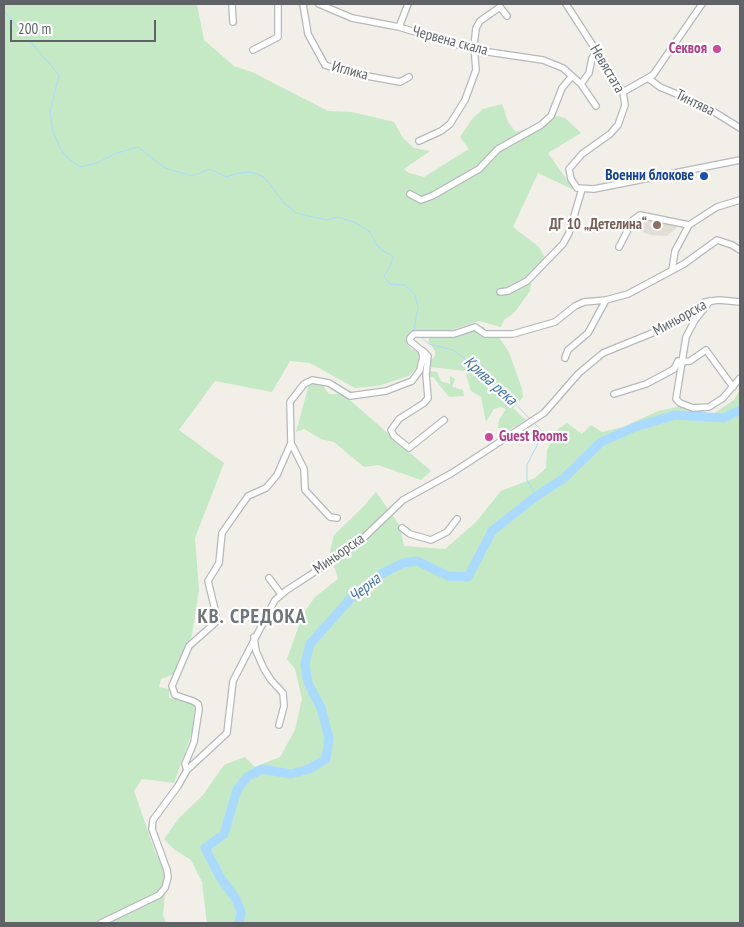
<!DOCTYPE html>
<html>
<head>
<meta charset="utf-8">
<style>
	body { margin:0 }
	#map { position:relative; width:744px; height:927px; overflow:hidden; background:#f1efe8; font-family:"PT Sans Narrow",sans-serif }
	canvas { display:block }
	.frame { position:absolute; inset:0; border:5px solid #5f6368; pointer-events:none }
	.scale { position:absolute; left:10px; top:20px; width:146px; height:22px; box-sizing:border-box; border:2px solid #5f6368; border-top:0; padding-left:6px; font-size:15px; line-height:18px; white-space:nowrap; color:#5f6368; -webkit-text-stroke:4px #fff; paint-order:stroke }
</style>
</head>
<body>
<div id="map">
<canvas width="744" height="927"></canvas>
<div class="frame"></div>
<div class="scale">200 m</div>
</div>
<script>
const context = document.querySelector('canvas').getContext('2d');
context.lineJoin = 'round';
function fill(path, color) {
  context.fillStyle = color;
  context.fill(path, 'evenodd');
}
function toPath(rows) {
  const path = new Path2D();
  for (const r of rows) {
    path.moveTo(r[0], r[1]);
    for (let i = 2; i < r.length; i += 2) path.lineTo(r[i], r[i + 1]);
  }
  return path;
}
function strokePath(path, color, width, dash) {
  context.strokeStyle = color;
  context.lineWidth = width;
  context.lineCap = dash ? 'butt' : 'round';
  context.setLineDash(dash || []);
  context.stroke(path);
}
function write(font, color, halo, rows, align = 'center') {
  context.font = font + ' "PT Sans Narrow",sans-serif';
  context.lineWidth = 4.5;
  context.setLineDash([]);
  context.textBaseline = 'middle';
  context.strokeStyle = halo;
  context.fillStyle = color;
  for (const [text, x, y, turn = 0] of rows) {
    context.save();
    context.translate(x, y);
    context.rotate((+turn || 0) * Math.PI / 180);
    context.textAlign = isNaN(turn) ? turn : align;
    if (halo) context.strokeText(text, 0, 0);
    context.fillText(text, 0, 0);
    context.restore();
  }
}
const education = toPath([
	[641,216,681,224,667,236,651,235,636,230,633,226]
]);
const green = toPath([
	[4,4,197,4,204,40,234,66,252,72,328,111,352,112,394,122,403,138,414,148,430,151,404,169,409,173,424,177,469,149,460,137,473,118,483,109,502,104,508,122,516,132,536,125,550,114,565,118,581,133,548,153,574,190,538,173,513,227,539,247,545,258,527,279,531,284,530,291,514,313,504,320,501,327,479,321,451,330,416,330,410,333,407,338,407,343,411,349,419,352,417,367,409,376,378,386,355,388,310,363,290,361,272,392,215,381,179,430,224,463,195,538,199,590,192,635,174,674,161,679,159,687,169,689,169,698,188,701,195,706,192,732,174,783,142,779,134,791,156,854,167,870,163,915,166,923,4,923],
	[479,326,484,327,486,331,495,332,509,352,522,389,523,397,513,408,526,420,502,434,498,426,499,420,506,409,501,407,494,409,486,422,481,397,471,391,465,371,430,367,430,371,437,372,441,381,450,384,450,376,455,379,452,387,463,390,464,396,449,397,433,377,425,377,421,371,435,356,435,351,428,341,431,335,450,335],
	[321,383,329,394,343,394,431,471,421,480,378,465,364,467,334,442,321,439,304,429,296,432,309,384],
	[740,390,740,923,207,923,202,882,191,860,175,850,164,839,179,818,203,795,224,765,245,757,255,767,280,757,295,730,302,699,295,669,287,659,303,614,315,597,338,579,330,551,334,535,363,507,376,492,400,526,404,546,445,549,475,523,501,491,535,478,546,468,547,450,558,429,567,423,582,434,591,425,602,432,623,427,658,411,682,406,713,414,734,400]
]);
const stream = toPath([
	[4,11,59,75,50,112,53,132,63,154,80,167,97,163,117,153,138,147,165,168,192,176,210,169,226,177,239,173,251,172,264,177,284,203,296,213,327,220,338,217,356,223,370,232,376,244,382,250,394,257,384,277,390,284,404,285,415,294,418,307,414,331],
	[421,337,429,344,453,350,464,358,476,371,503,391,531,420],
	[534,423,541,430,540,439,527,465,527,480,535,494,535,497]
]);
const river = toPath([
	[239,923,241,912,236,899,220,877,205,848,224,834,237,790,247,777,262,769,291,774,309,769,326,759,329,738,321,708,308,683,305,664,310,644,350,599,381,574,403,563,417,561,448,576,468,577,492,531,535,497,563,479,601,442,635,427,675,415,724,418,740,410]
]);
const minor = toPath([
	[232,4,233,22],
	[303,4,308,34,325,65,345,72,400,82,409,77],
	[319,4,352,18,399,27,475,50,543,60,563,68,581,84,596,106],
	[566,4,623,92,625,105,618,125,610,134,582,154,569,169,571,179,577,188,594,189,740,160],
	[399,27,408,4],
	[253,50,278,37,278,4],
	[649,79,660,87,703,105,740,128],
	[581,84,589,73,592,58,597,51],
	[623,92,653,75,702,4],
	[419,141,441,131,450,124,465,100,476,70,474,46,476,28,480,21,500,7,507,16],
	[410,194,421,200,432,196,479,169,498,149,541,125,551,116,562,88,572,76],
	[619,247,633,220,640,215,689,225],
	[672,270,675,251,689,225,717,207,740,200],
	[500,292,508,291,527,281,563,244,569,233,582,189],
	[710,301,695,320,686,337,676,399,680,403,693,408,709,407,723,398,740,378],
	[423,351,428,356,426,374,428,398,424,403,399,419,391,430,394,436,409,448,444,420],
	[565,358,568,350,588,333,606,300],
	[680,362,690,361,706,350,733,387],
	[614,394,646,384,665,374,674,369,678,361],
	[291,443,304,469,305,490,330,517,337,518],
	[402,528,410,534,431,540,447,532,457,519],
	[269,578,281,594],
	[254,637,256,651,264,669,271,680,283,693,284,706,279,725],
	[187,770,185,764,194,742,199,709,198,704,193,701,175,695,172,686,189,646,215,623,216,614,208,581,219,563,222,533,248,496,266,488,277,475,291,443,290,402,304,384,312,380,329,383,350,396,386,391,412,381,420,370,423,356,421,350,410,341,410,338,414,334,454,334,475,327,485,334,513,334,555,322,575,306,584,302,606,300,628,294,684,264,717,240,732,245,740,250],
	[101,923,159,895,165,888,168,877,167,870,152,829,153,820,178,786,187,770,227,733,233,681,275,600,287,590,356,545,403,500,452,473,544,413,579,373,603,353,672,325,705,302,719,300,740,302]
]);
const markers = [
	[717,49,5,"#d1479c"],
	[704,176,5,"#1a4fb4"],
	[657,225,5,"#8d6e63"],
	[489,437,5,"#d1479c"]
];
const streetNames = [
	["Червена скала",450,41,15],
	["Невястата",607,69,59],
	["Иглика",350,71,15],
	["Тинтява",695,103,26],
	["Миньорска",680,318,-29],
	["Миньорска",339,554,-35]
];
const hotelNames = [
	["Секвоя",707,49],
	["Guest Rooms",499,437,"left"]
];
const transitNames = [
	["Военни блокове",694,176]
];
const educationNames = [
	["ДГ 10 „Детелина“",647,225]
];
const waterNames = [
	["Крива река",490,381,42],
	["Черна",365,588,-39]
];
const districtNames = [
	["КВ. СРЕДОКА",252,617]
];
fill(education, '#e1ded6');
fill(green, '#c5e8c5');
strokePath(stream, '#aadaff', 1);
strokePath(river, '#aadaff', 9);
strokePath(minor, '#b5b8bc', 8);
strokePath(minor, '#fff', 5.5);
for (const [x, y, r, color] of markers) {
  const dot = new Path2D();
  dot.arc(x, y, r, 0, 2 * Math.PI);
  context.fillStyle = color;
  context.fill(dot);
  strokePath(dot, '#fff', 2);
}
write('15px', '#5f6368', '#fff', streetNames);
write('bold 15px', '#b23c85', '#fff', hotelNames, 'right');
write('bold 15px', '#164399', '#fff', transitNames, 'right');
write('bold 15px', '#785e54', '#fff', educationNames, 'right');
write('italic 16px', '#4174aa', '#fff', waterNames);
context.letterSpacing = '1px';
write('bold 20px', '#70757a', '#fff', districtNames);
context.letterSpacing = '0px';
</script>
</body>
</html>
